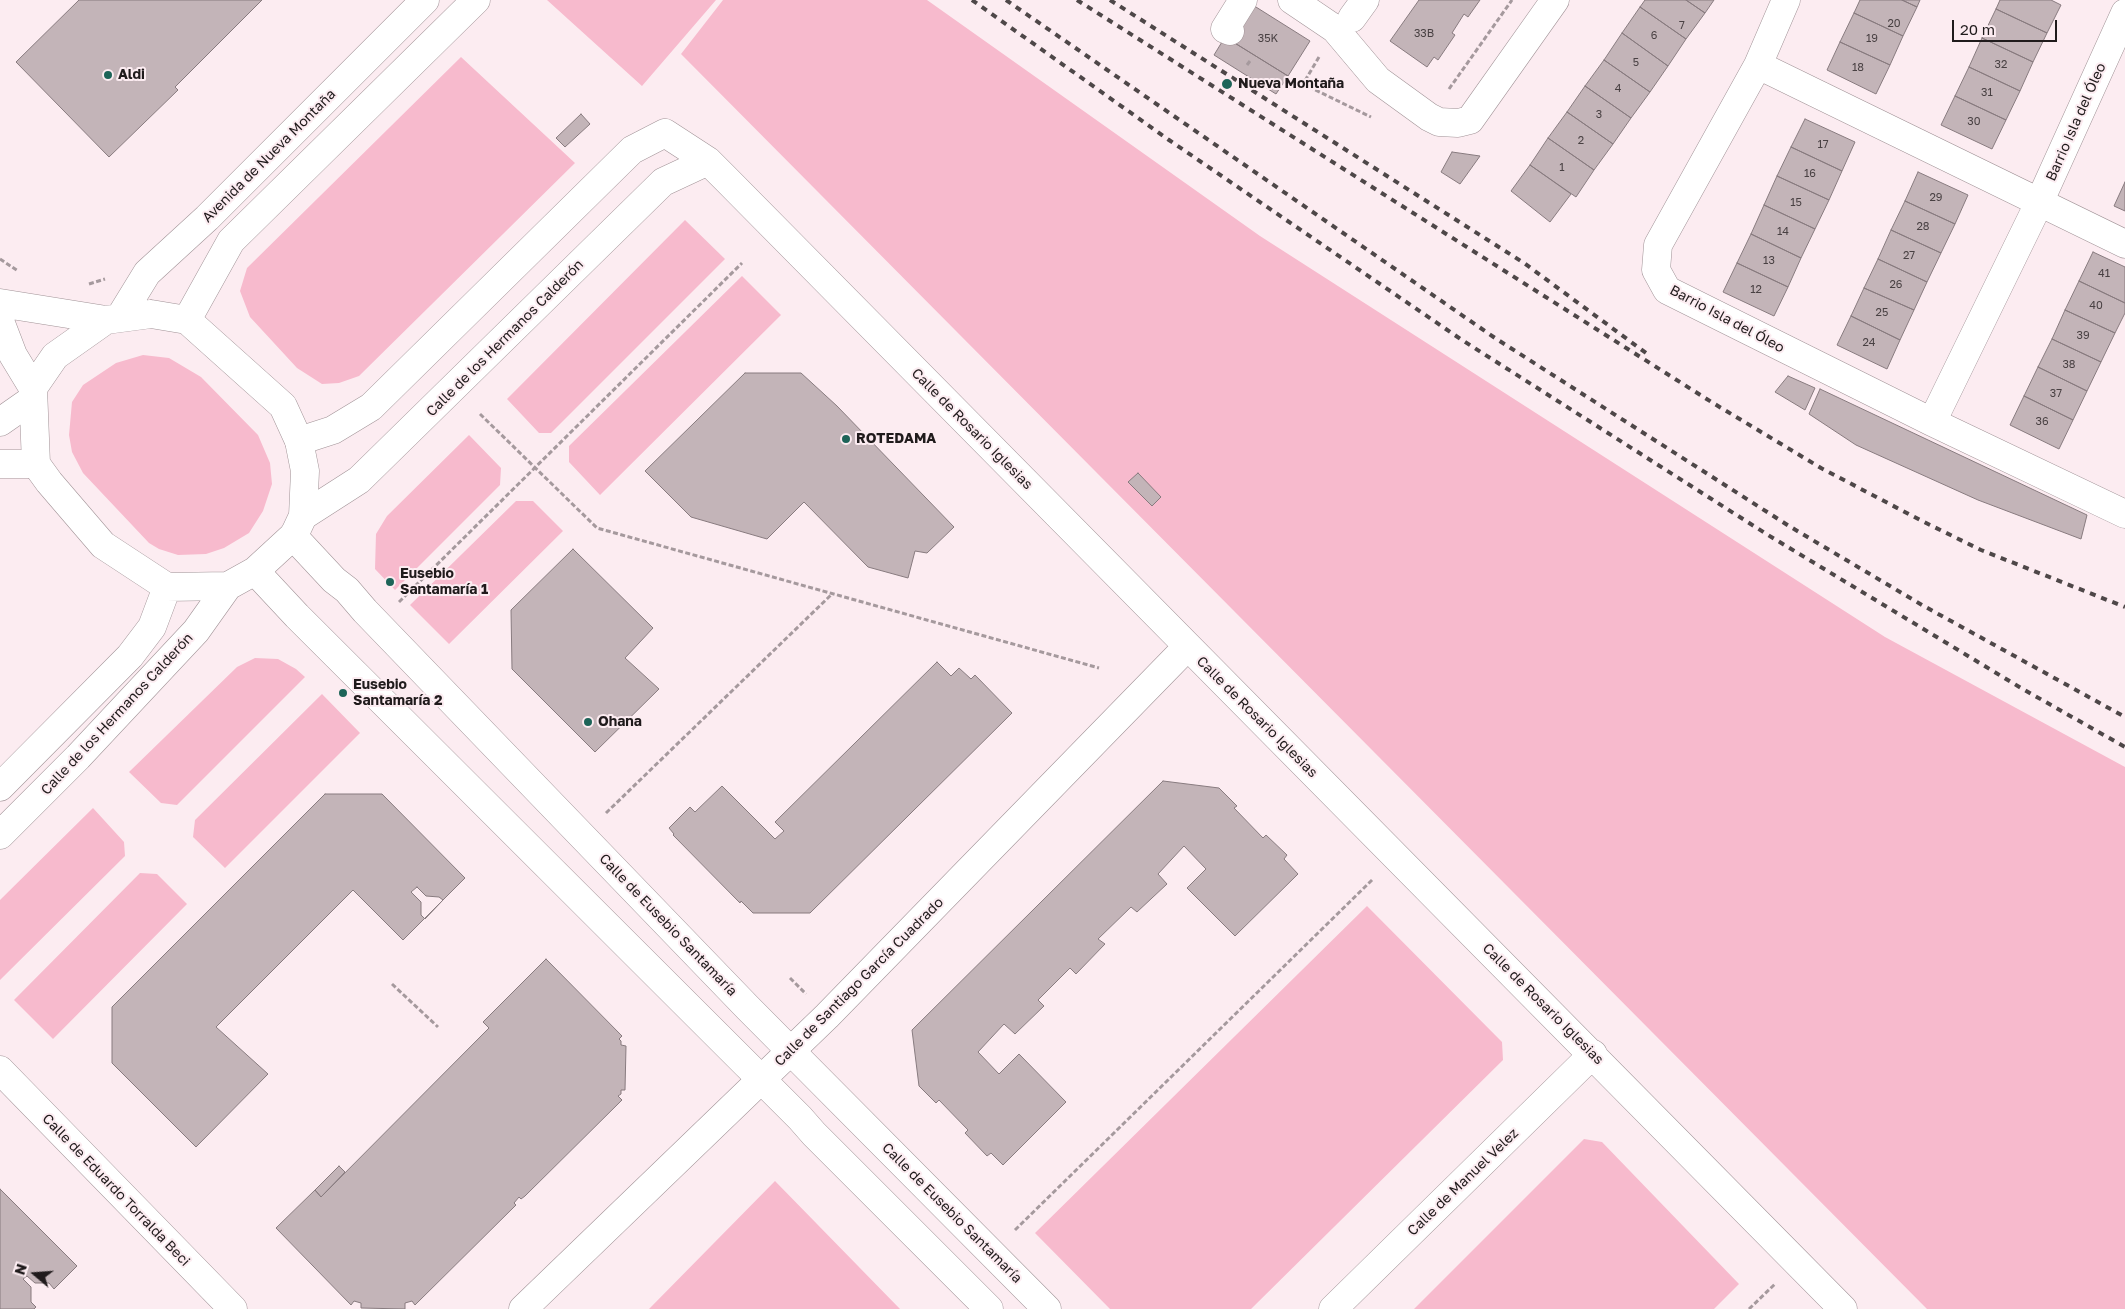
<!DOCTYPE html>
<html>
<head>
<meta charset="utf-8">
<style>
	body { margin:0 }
	#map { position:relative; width:2125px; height:1309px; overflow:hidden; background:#fcecf1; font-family:"Golos Text",sans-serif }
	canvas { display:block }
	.north { position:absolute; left:10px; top:1249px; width:50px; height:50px; -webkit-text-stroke:4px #fcecf1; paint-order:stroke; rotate:288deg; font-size:14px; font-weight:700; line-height:20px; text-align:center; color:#201b1c }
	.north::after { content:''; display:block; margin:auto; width:18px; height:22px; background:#201b1c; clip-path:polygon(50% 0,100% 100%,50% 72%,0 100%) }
	.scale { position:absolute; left:1952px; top:20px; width:105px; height:22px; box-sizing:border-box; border:2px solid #201b1c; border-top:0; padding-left:6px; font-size:15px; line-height:18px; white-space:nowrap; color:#201b1c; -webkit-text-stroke:4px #fcecf1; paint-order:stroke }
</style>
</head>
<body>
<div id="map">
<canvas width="2125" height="1309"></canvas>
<div class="north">N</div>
<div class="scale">20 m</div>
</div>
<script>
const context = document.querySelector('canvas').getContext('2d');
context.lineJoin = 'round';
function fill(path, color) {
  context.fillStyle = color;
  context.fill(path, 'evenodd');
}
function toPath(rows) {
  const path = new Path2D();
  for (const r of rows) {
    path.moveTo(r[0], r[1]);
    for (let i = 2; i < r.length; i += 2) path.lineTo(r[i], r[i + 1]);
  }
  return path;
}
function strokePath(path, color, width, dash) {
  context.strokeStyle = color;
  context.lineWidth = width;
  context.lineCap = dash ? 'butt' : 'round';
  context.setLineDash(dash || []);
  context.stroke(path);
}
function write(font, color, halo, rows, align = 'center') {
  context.font = font + ' "Golos Text",sans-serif';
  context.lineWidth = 4;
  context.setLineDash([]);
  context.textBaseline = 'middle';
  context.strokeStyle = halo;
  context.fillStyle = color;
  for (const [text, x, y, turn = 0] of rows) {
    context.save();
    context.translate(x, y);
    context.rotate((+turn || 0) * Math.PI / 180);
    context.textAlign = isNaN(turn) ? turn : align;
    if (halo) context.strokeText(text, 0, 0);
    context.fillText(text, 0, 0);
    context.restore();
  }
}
const green = toPath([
	[547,0,716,0,642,86],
	[723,0,927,0,1260,236,1885,637,2125,767,2125,1309,1927,1309,681,54],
	[461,57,575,163,359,376,339,383,322,384,297,368,250,317,240,291,247,268],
	[685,220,725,259,551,433,539,433,507,399],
	[742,276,781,315,600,495,569,462,569,446],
	[143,355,169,358,201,377,258,435,270,463,272,484,263,511,249,533,224,548,206,554,178,555,159,549,149,543,83,473,72,452,69,435,72,402,83,385,116,363],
	[469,435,501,468,500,485,395,590,375,569,376,534,387,516],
	[516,501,533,501,563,531,449,644,410,605],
	[255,658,278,659,296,669,305,677,177,805,161,803,129,772,237,667],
	[322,694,360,733,225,868,193,837,195,820],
	[93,808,124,842,125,856,0,980,0,900],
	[140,873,157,874,187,904,53,1039,14,1000],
	[1367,906,1502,1042,1503,1060,1251,1309,1110,1309,1035,1233],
	[1584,1139,1602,1142,1739,1284,1714,1309,1414,1309],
	[775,1181,900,1309,649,1309]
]);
const building = toPath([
	[79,0,262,0,175,87,178,90,109,157,16,62,79,0],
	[1419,0,1480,0,1468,17,1464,14,1452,33,1455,35,1438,60,1434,57,1427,67,1390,41,1419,0],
	[1645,0,1686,0,1705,13,1686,39,1640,7,1645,0],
	[1686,0,1714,0,1705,13,1686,0],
	[1860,0,1902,0,1917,7,1903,36,1854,13,1860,0],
	[1902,0,1920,0,1917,7,1902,0],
	[2000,0,2051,0,2061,5,2047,33,1996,9,2000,0],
	[1248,2,1310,41,1288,76,1225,37,1248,2],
	[1640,7,1686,39,1668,66,1622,33,1640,7],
	[1996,9,2047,33,2033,62,1982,38,1996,9],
	[1854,13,1903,36,1890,65,1840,42,1854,13],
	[1622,33,1668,66,1650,92,1604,60,1622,33],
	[1225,37,1288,76,1276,94,1214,55,1225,37],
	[1982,38,2033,62,2020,91,1969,67,1982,38],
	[1840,42,1890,65,1876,94,1827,70,1840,42],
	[1604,60,1650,92,1631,118,1585,86,1604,60],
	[1969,67,2020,91,2006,120,1955,96,1969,67],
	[1585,86,1631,118,1613,144,1567,112,1585,86],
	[1955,96,2006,120,1992,149,1941,125,1955,96],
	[1567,112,1613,144,1594,170,1548,138,1567,112],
	[581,114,590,124,565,147,556,138,581,114],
	[1805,119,1855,142,1842,171,1791,147,1805,119],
	[1548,138,1594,170,1576,197,1530,165,1548,138],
	[1791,147,1842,171,1829,200,1777,176,1791,147],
	[1452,152,1480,156,1460,184,1441,172,1452,152],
	[1530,165,1571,194,1550,222,1511,191,1530,165],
	[1918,172,1968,195,1955,224,1905,201,1918,172],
	[1777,176,1829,200,1815,229,1764,205,1777,176],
	[2125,182,2125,211,2114,206,2125,182],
	[1905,201,1955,224,1941,253,1891,230,1905,201],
	[1764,205,1815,229,1801,258,1751,234,1764,205],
	[1891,230,1941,253,1927,282,1878,259,1891,230],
	[1751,234,1801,258,1788,287,1737,263,1751,234],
	[2093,252,2125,267,2125,303,2079,281,2093,252],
	[1878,259,1927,282,1914,310,1864,288,1878,259],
	[1737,263,1788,287,1774,316,1723,292,1737,263],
	[2079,281,2125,303,2125,313,2115,333,2065,310,2079,281],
	[1864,288,1914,310,1900,340,1851,316,1864,288],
	[2065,310,2115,333,2101,362,2052,339,2065,310],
	[1851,316,1900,340,1887,369,1837,345,1851,316],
	[2052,339,2101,362,2087,391,2038,367,2052,339],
	[2038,367,2087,391,2073,420,2024,396,2038,367],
	[745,373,801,373,837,406,954,527,927,553,915,551,908,578,868,567,804,502,767,539,691,517,645,471,745,373],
	[1788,376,1815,388,1805,410,1775,392,1788,376],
	[1820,389,2087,515,2081,539,1978,500,1856,445,1809,414,1820,389],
	[2024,396,2073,420,2059,449,2010,425,2024,396],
	[1138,473,1161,497,1152,506,1128,482,1138,473],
	[573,549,653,628,625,658,659,689,595,752,512,669,511,610,573,549],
	[937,662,951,676,959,668,971,679,975,675,1012,713,810,913,753,913,741,901,740,903,673,835,674,834,669,828,690,807,695,812,722,786,775,839,784,831,775,822,937,662],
	[1163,781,1219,788,1237,806,1234,808,1263,838,1266,835,1287,855,1284,859,1298,874,1235,936,1187,888,1206,869,1184,846,1158,874,1167,884,1137,912,1131,907,1098,939,1105,944,1076,974,1070,968,1038,1000,1044,1006,1015,1034,1004,1024,978,1052,999,1074,1019,1054,1066,1102,1003,1165,991,1153,987,1156,965,1133,968,1130,939,1100,936,1103,919,1086,912,1030,1163,781],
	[325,794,382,794,465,878,403,940,353,890,216,1027,268,1074,196,1147,112,1063,112,1007,325,794],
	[417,887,426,896,439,897,443,900,425,919,421,915,421,902,411,892,417,887],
	[546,959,622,1036,619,1039,621,1041,621,1045,626,1046,625,1090,621,1090,621,1094,618,1096,622,1100,525,1196,521,1199,519,1197,514,1203,516,1205,415,1305,412,1301,405,1303,405,1309,361,1308,361,1303,354,1301,351,1305,276,1228,315,1190,321,1197,489,1028,483,1022,546,959],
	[339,1166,345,1172,321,1197,315,1190,339,1166],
	[0,1189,77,1266,54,1289,49,1283,35,1283,27,1276,23,1279,31,1287,31,1302,36,1307,34,1309,0,1309,0,1189]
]);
const path = toPath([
	[1319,57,1303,84,1371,117],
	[1247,65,1250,61],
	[1449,89,1512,0],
	[0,259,18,271],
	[89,284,105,279],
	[480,414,597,528,1099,668],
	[399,602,742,263],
	[606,813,832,594],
	[790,978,806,994],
	[392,984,438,1027],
	[1015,1230,1373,879],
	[1749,1309,1775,1284]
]);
const street = toPath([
	[1292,0,1335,29,1378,80,1429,117,1439,122,1458,123,1470,120,1555,0],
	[1786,0,1758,65,1658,245,1656,270,1667,290,1932,422,2125,514],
	[1352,18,1365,0],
	[1230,31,1225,29,1243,0],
	[1758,65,2125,244],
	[0,422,33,399],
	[1932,422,2039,203,2125,13],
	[299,441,333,430,371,407,632,150,665,133,708,161,726,179,1843,1309],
	[0,464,36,464],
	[303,516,359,480,663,182,708,161],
	[0,1070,233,1309],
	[523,1309,827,1016,1187,647],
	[1333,1309,1593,1054]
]);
const secondary = toPath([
	[0,303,106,320],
	[151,314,187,320,283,406,299,441,305,471,303,516,296,531,293,536,255,571,228,586,167,587,103,545,49,482,36,464,33,388,55,356,106,320,151,314],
	[120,317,147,273,207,218,425,0],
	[187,320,231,241,476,0],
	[0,321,13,355,33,388],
	[293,536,334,580,347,590,365,611,748,1008,1047,1309],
	[255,571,297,616,800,1118,814,1134,989,1309],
	[0,787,130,656,152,627,167,587],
	[0,835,78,757,196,631,228,586]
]);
const rail = toPath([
	[972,0,1169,140,1462,340,1768,535,2021,688,2125,747],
	[1006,0,1495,338,1789,526,1922,605,2125,717],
	[1077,0,1713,403,1821,468,1924,522,1981,550,2125,607],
	[1110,0,1524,263,1646,353]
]);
const markers = [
	[108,75,5,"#1d6458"],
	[1227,84,6,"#1d6458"],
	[846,439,5,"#1d6458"],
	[390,582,5,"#1d6458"],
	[343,693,5,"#1d6458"],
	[588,722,5,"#1d6458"]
];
const numberNames = [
	["20",1894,24],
	["7",1682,26],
	["33B",1424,34],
	["6",1654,36],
	["35K",1268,39],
	["19",1872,39],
	["5",1636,63],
	["32",2001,65],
	["18",1858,68],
	["4",1618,89],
	["31",1987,93],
	["3",1599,115],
	["30",1974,122],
	["2",1581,141],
	["17",1823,145],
	["1",1562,168],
	["16",1810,174],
	["29",1936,198],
	["15",1796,203],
	["28",1923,227],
	["14",1783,232],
	["27",1909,256],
	["13",1769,261],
	["41",2104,274],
	["26",1896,285],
	["12",1756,290],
	["40",2096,306],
	["25",1882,313],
	["39",2083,336],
	["24",1869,343],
	["38",2069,365],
	["37",2056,394],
	["36",2042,422]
];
const poiNames = [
	["Aldi",118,75],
	["Nueva Montaña",1238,84],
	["ROTEDAMA",856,439],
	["Eusebio",400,574],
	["Santamaría 1",400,590],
	["Eusebio",353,685],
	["Santamaría 2",353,701],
	["Ohana",598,722]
];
const streetNames = [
	["Barrio Isla del Óleo",2076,122,-66],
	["Avenida de Nueva Montaña",269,156,-45],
	["Barrio Isla del Óleo",1727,319,28],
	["Calle de los Hermanos Calderón",505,338,-45],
	["Calle de Rosario Iglesias",972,429,45],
	["Calle de los Hermanos Calderón",117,714,-47],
	["Calle de Rosario Iglesias",1257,717,45],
	["Calle de Eusebio Santamaría",668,925,46],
	["Calle de Santiago García Cuadrado",859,982,-45],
	["Calle de Rosario Iglesias",1543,1004,45],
	["Calle de Manuel Velez",1463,1182,-44],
	["Calle de Eduardo Torralda Beci",116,1190,46],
	["Calle de Eusebio Santamaría",952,1213,45]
];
fill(green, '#f7bacd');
fill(building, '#c3b4b8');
strokePath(building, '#887b7f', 1);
strokePath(street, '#a19397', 29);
strokePath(secondary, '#a19397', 29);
strokePath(path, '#a5999d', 3, [5, 2.5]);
strokePath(street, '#fff', 28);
strokePath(secondary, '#fff', 28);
strokePath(rail, '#4e4748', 4, [6, 6]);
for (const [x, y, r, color] of markers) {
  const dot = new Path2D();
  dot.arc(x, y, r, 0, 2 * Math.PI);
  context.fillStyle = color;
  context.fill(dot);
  strokePath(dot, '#fcecf1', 2);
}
write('11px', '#494143', null, numberNames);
write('bold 14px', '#201b1c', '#fcecf1', poiNames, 'left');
write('14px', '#201b1c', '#fcecf1', streetNames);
</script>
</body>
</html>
